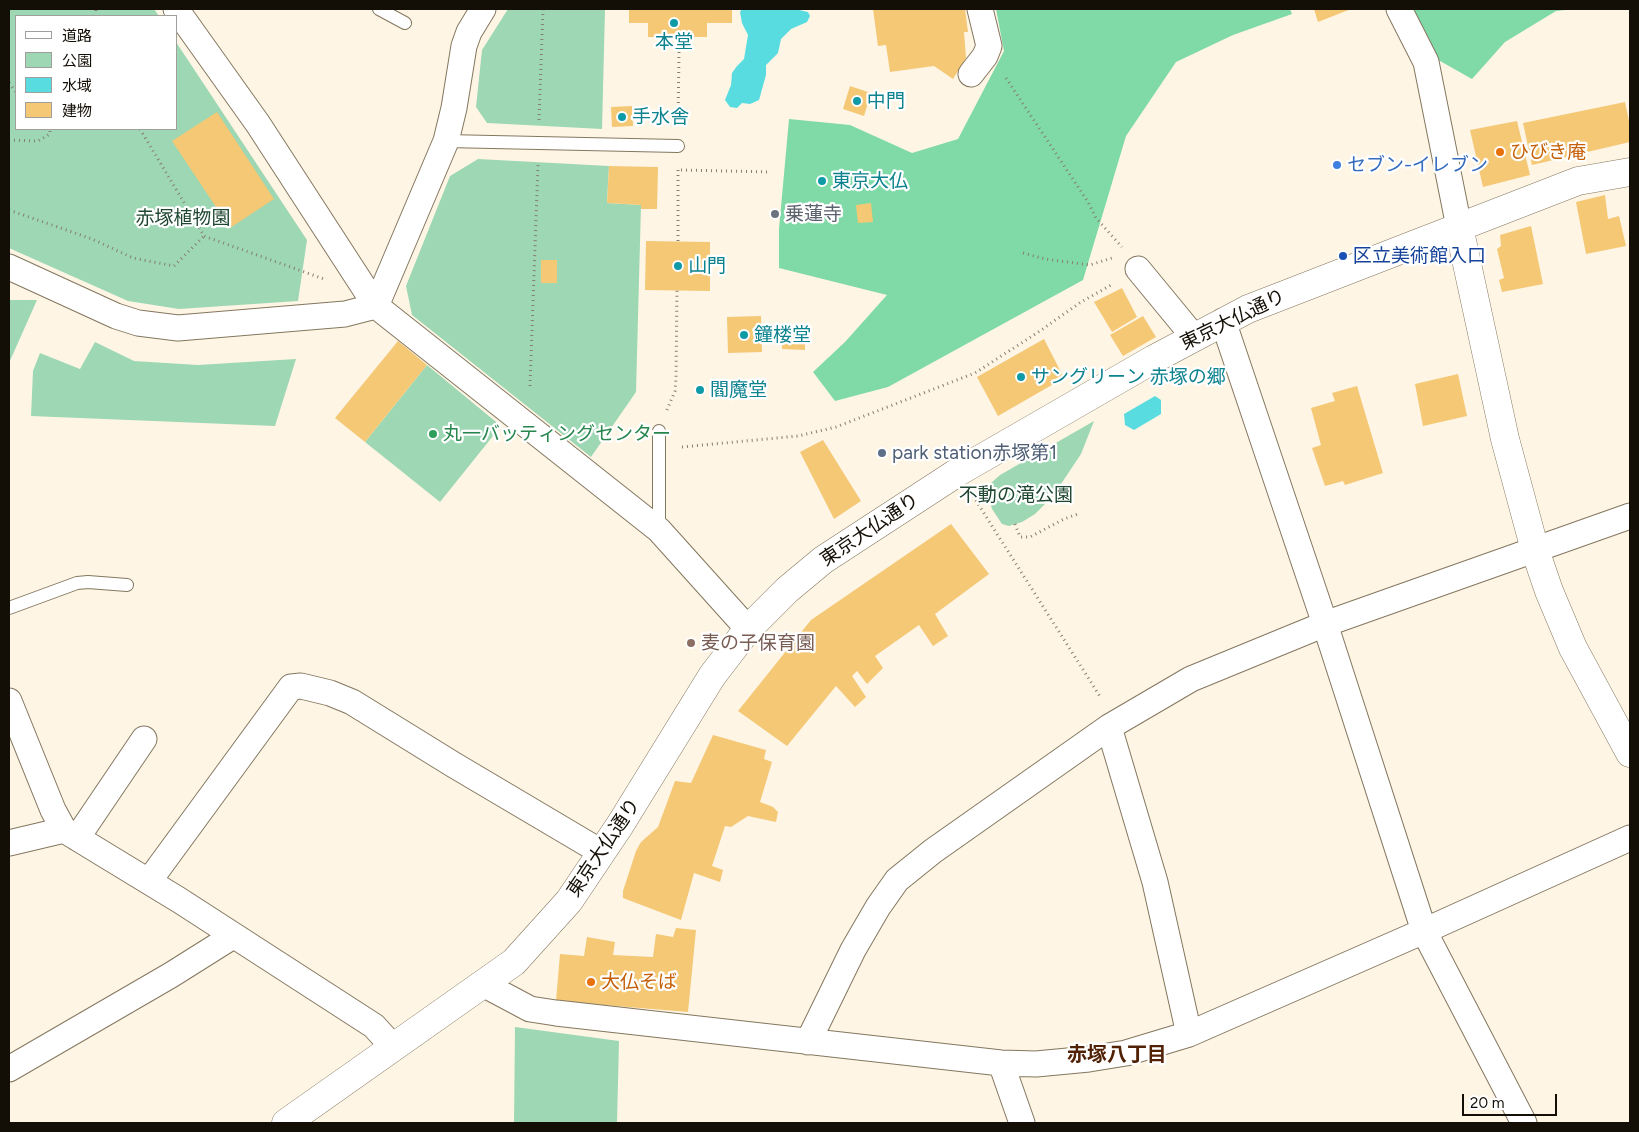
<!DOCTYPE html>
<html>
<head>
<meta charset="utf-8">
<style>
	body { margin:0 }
	#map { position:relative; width:1639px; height:1132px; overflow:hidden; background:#fef5e5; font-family:Figtree,"Noto Sans JP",sans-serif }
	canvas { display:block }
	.frame { position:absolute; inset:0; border:10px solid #140f06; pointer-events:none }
	.legend { position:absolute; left:15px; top:15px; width:162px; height:115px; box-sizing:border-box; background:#fff; border:1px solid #a19f9b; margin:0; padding:6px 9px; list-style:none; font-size:15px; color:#140f06 }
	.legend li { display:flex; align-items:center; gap:10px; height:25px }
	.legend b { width:25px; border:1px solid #a19f9b }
	.scale { position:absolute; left:1462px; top:1094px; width:95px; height:22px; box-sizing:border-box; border:2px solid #140f06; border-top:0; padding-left:6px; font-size:15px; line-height:18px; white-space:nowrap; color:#140f06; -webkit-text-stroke:4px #fff; paint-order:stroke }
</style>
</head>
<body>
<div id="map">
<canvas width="1639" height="1132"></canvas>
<div class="frame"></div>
<ul class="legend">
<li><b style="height:6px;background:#fff"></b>道路</li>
<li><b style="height:14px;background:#9dd7b4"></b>公園</li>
<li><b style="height:14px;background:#59dce0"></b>水域</li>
<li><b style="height:14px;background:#f4c875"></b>建物</li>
</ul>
<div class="scale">20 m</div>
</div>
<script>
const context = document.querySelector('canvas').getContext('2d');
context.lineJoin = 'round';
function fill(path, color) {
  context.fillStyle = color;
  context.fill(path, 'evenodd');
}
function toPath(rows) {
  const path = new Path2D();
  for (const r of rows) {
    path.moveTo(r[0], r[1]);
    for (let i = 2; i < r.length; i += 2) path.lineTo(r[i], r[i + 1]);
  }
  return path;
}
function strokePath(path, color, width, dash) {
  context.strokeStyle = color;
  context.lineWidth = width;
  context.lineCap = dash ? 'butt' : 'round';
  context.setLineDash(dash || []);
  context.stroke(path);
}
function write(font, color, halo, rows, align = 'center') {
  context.font = font + ' Figtree,"Noto Sans JP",sans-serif';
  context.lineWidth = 4.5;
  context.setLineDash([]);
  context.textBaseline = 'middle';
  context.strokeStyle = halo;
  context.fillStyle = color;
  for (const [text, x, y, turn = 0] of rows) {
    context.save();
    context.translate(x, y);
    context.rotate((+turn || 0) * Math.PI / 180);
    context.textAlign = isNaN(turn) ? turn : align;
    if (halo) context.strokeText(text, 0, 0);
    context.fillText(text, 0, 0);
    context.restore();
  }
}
const green = toPath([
	[9,9,154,9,159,16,16,16,16,129,176,129,176,42,307,240,298,301,179,309,128,301,9,248],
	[508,9,605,9,602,129,487,123,476,107,482,50],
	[478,159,609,166,607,203,641,205,636,392,591,457,412,315,406,286,450,176],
	[9,300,37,300,9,363],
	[95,342,134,361,198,365,296,359,275,426,31,416,33,371,40,353,80,369],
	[427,365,501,426,440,502,365,442],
	[1094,421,1081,454,1053,496,1035,514,1022,522,1009,526,1002,524,992,509,988,493,991,483,1000,475],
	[515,1027,619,1041,617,1123,514,1123]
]);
const forest = toPath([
	[996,9,1290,9,1292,14,1233,35,1176,62,1126,136,1083,280,888,387,835,401,813,372,845,342,887,295,779,268,779,229,789,119,850,125,912,153,958,139,1004,51],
	[1393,9,1575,9,1556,11,1505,42,1472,79,1417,48]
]);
const water = toPath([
	[742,9,795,9,808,12,810,16,807,22,791,29,781,39,778,53,766,65,766,75,759,100,750,104,742,103,737,108,730,107,725,100,731,85,732,73,737,66,744,59,748,35,742,23,740,12],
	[1155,396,1161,400,1161,414,1134,430,1125,425,1124,414]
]);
const building = toPath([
	[629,9,732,9,732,23,707,23,707,37,648,37,648,23,629,23],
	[873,9,965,9,968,32,964,32,966,58,953,79,934,66,890,72,886,45,878,46],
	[1314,9,1351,9,1318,22],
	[850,86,871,93,864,116,843,109],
	[1625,102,1630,126,1630,142,1532,165,1523,123],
	[632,106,633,126,612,127,611,107],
	[217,112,274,199,230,228,172,141],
	[1517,121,1530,175,1483,187,1470,130],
	[609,166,658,167,657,209,641,209,641,205,607,203],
	[1605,195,1608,219,1619,216,1626,246,1586,254,1576,202],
	[871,203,873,222,858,223,856,205],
	[1531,226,1543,284,1502,292,1499,280,1504,278,1497,249,1501,246,1500,235],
	[646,241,710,242,710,291,645,290],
	[541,260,557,260,557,283,541,283],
	[1122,288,1137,317,1112,332,1094,302],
	[761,316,762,352,728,353,727,317],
	[1143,316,1156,337,1123,356,1110,335],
	[783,328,805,328,805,350,782,349],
	[1044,339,1064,378,998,416,977,377],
	[398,341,427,365,365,442,335,418],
	[1458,374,1467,416,1423,426,1415,384],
	[1357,386,1383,473,1345,485,1343,481,1325,486,1312,448,1321,445,1311,408,1335,401,1332,393],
	[823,440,861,501,834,519,800,452],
	[951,524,989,574,935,614,948,636,933,646,919,625,875,656,883,668,867,684,857,671,852,676,866,697,855,707,836,686,787,746,738,711,811,620],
	[713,735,766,750,764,759,772,762,760,802,773,807,778,812,776,822,748,816,731,827,725,826,712,866,723,870,720,882,694,873,681,920,623,898,623,891,636,851,641,842,658,827,675,781,691,783],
	[676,928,696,930,688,1012,556,1001,560,954,584,956,587,937,615,942,613,955,653,957,656,934,673,937]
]);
const path = toPath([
	[95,16,96,9],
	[1006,78,1088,202,1096,218,1122,247],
	[9,83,16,92],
	[539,120,543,9],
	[678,123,679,51],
	[140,129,204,236,324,279],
	[9,140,38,141,50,134,50,129],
	[681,170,770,172],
	[9,210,92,239,133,258,174,266,204,236],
	[678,241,678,169],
	[1023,253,1045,259,1090,265,1112,258],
	[530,386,538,164],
	[667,410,675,391,676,379,677,290],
	[682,447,798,436,836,427,975,373,1037,333,1081,302,1113,284],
	[973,496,1101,698],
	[1015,524,1020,537,1030,537,1064,519,1078,514]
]);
const lane = toPath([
	[379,9,405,23],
	[446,141,678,146],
	[659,530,659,431],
	[9,608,77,583,88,582,127,585]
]);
const street = toPath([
	[176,9,258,124,376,306,659,530,748,629],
	[1399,9,1426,62,1459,227],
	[971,74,985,56,989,46,980,9],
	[9,267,116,316,138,323,178,328,345,314,376,306],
	[1138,269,1194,337],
	[376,306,446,141,454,108,464,46,469,32,483,9],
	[1223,321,1325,624,1424,931,1524,1123],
	[9,701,53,810,64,830,179,900,374,1026,393,1047],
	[1109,727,1155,882,1189,1034],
	[77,838,144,739],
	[9,843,64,830],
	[149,881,291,687,301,686,330,693,352,702,454,765,601,852],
	[483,984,530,1009,556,1013,1001,1063,1036,1064,1089,1059,1126,1053,1189,1034,1424,931,1630,838],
	[808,1042,853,950,878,907,897,880,933,851,1109,727,1191,679,1325,624,1630,516],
	[1001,1063,1022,1123],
	[9,1069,171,975,233,936]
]);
const secondary = toPath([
	[1459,227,1505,439,1535,550,1549,591,1573,648,1630,753],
	[286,1123,514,962,569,901,620,825,712,676,748,629,787,590,823,560,958,472,1154,359,1248,309,1578,181,1630,172]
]);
const markers = [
	[674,23,5,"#0f9aa8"],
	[857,101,5,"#0f9aa8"],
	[622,117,5,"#0f9aa8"],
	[1500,152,5,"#e8710a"],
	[1337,165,5,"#3f7fe0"],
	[822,181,5,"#0f9aa8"],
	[775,214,5,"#6b7280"],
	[1343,256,5,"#1a4fb4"],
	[678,266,5,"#0f9aa8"],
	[744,335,5,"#0f9aa8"],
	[1021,377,5,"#0f9aa8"],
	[700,390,5,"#0f9aa8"],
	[433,434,5,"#2e9e5b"],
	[882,453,5,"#5c6f8a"],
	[691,643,5,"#8d6e63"],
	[591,982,5,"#e8710a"]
];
const cultureNames = [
	["本堂",674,42,"center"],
	["中門",867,101],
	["手水舎",632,117],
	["東京大仏",832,181],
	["山門",688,266],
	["鐘楼堂",754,335],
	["サングリーン 赤塚の郷",1031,377],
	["閻魔堂",710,390]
];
const foodNames = [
	["ひびき庵",1510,152],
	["大仏そば",601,982]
];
const shopNames = [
	["セブン-イレブン",1347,165]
];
const worshipNames = [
	["乗蓮寺",785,214]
];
const parkNames = [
	["赤塚植物園",183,218],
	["不動の滝公園",1016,495]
];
const transitNames = [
	["区立美術館入口",1353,256]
];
const streetNames = [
	["東京大仏通り",1233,320,-26],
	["東京大仏通り",870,530,-34],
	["東京大仏通り",604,848,-56]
];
const leisureNames = [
	["丸一バッティングセンター",443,434]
];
const serviceNames = [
	["park station赤塚第1",892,453]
];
const educationNames = [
	["麦の子保育園",701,643]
];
const neighbourhoodNames = [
	["赤塚八丁目",1117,1055]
];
fill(green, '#9dd7b4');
fill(forest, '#7fdaa7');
fill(water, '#59dce0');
fill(building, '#f4c875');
strokePath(lane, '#84775f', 14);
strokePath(street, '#84775f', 27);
strokePath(secondary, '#84775f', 29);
strokePath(path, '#867f73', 3, [1, 4]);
strokePath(lane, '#fff', 12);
strokePath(street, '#fff', 25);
strokePath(secondary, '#fff', 28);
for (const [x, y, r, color] of markers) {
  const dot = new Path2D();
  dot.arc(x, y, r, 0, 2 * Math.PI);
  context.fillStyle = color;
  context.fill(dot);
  strokePath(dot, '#fff', 2);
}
write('19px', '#0d838f', '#fff', cultureNames, 'left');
write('19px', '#c56008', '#fff', foodNames, 'left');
write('19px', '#366cbe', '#fff', shopNames, 'left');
write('19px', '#5b616d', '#fff', worshipNames, 'left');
write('19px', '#1f4631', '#fff', parkNames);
write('19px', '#164399', '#fff', transitNames, 'left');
write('19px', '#140f06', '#fff', streetNames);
write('19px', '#27864d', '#fff', leisureNames, 'left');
write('19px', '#4e5e75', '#fff', serviceNames, 'left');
write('19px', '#785e54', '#fff', educationNames, 'left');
write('bold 20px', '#512206', '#fff', neighbourhoodNames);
</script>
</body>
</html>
